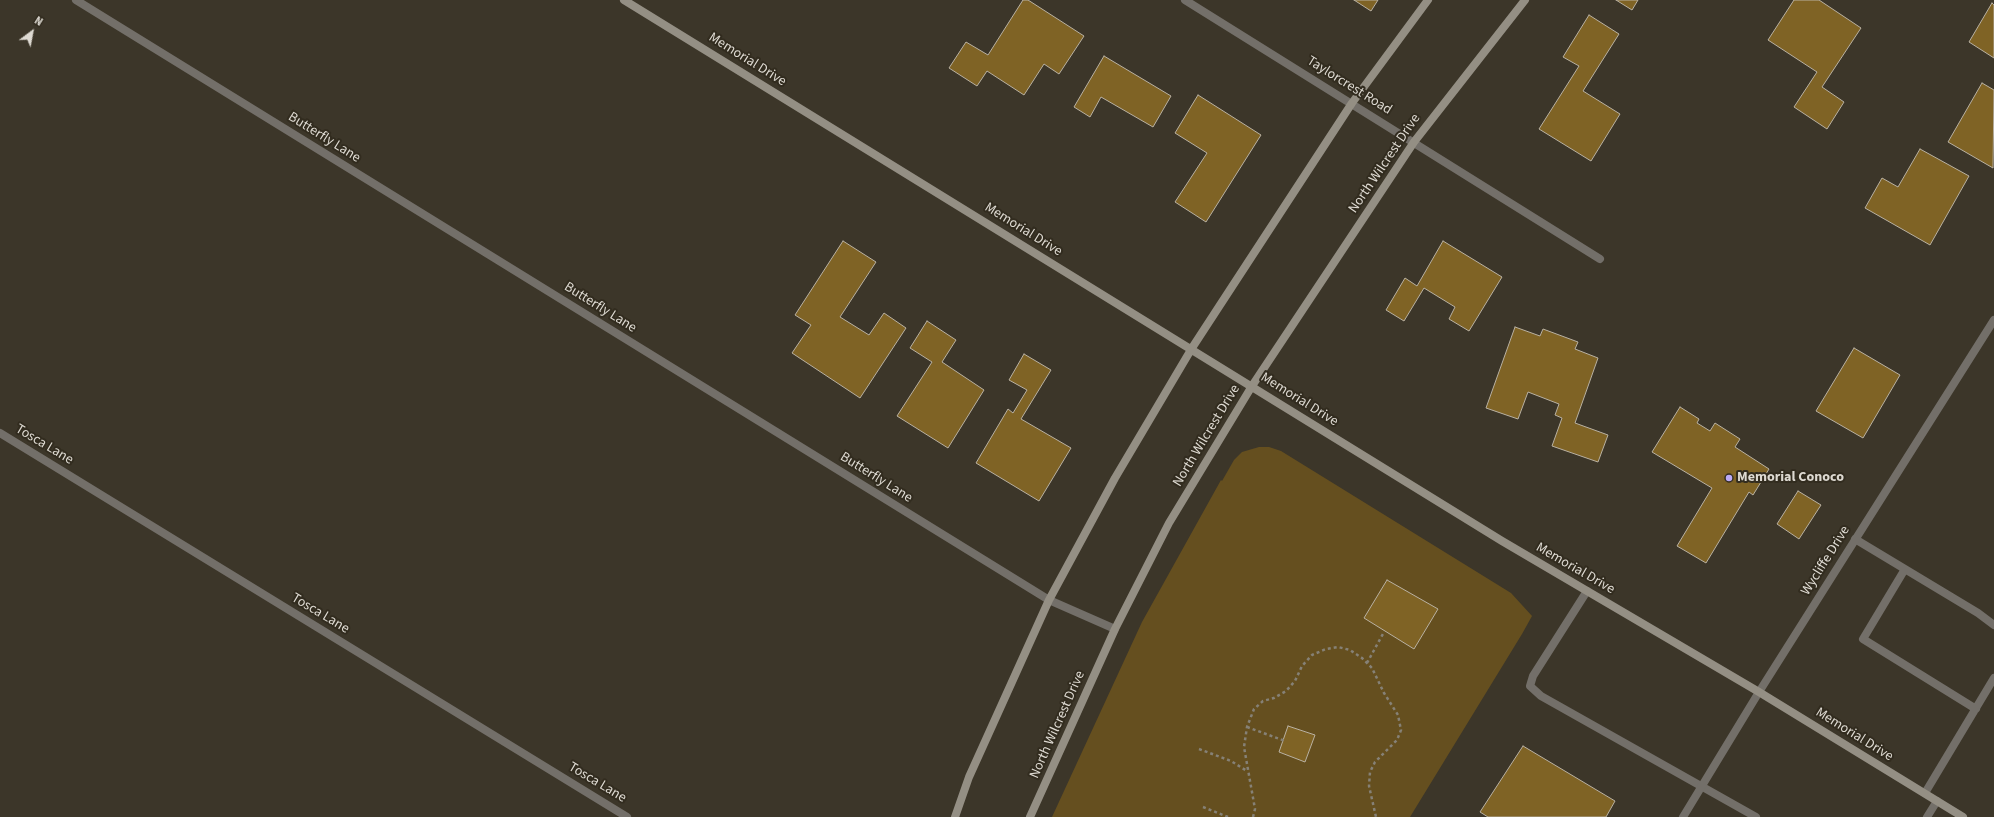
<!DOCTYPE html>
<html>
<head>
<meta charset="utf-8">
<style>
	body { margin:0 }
	#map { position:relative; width:1994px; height:817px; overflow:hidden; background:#3c3629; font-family:"Source Sans 3",sans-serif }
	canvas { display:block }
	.north { position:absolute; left:12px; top:12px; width:40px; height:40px; -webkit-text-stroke:3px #322c1f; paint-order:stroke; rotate:32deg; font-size:11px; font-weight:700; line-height:16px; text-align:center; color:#dedad2 }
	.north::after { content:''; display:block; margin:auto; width:14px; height:18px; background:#dedad2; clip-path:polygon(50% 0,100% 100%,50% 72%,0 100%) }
</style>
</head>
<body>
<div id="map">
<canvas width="1994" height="817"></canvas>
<div class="north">N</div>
</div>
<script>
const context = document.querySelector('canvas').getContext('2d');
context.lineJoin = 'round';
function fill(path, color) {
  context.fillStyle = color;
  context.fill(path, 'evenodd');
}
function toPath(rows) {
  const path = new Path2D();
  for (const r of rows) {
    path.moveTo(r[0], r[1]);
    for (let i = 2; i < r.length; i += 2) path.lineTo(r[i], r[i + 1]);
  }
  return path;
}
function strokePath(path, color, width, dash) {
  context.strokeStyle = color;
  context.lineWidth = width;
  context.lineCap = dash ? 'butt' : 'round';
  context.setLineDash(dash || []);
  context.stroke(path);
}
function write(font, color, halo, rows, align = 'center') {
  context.font = font + ' "Source Sans 3",sans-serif';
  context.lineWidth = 4;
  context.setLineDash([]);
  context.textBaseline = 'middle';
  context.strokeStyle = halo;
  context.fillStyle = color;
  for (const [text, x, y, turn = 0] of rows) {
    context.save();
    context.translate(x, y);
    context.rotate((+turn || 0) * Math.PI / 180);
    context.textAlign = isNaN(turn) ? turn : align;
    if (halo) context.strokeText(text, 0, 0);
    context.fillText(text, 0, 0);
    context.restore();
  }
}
const green = toPath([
	[1259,447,1269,447,1281,451,1511,593,1532,616,1522,634,1410,817,1052,817,1142,622,1221,480,1222,481,1234,460,1242,452]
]);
const building = toPath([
	[1023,0,1028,0,1084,36,1059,74,1044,64,1024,95,987,71,977,86,949,68,966,42,988,55,1023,0],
	[1354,0,1378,0,1371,11,1354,0],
	[1616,0,1638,0,1632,10,1616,0],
	[1794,0,1819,0,1861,28,1822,87,1844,102,1827,129,1794,107,1817,72,1768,40,1794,0],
	[1992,3,1994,5,1994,58,1969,42,1992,3],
	[1589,15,1619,34,1583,91,1620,114,1591,161,1539,129,1579,66,1563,57,1589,15],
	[1104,56,1171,96,1153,127,1101,97,1090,117,1074,107,1104,56],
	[1982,83,1994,90,1993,168,1948,142,1982,83],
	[1198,95,1261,135,1206,222,1175,202,1207,153,1175,133,1198,95],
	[1920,149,1969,176,1930,245,1865,208,1882,178,1898,187,1920,149],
	[843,241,876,262,840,317,869,335,884,313,906,328,860,398,792,353,811,325,795,315,843,241],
	[1443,241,1502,277,1469,331,1449,319,1455,307,1424,288,1404,321,1386,310,1405,278,1417,286,1443,241],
	[927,321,956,340,942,362,984,390,948,448,897,416,932,362,910,348,927,321],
	[1515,327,1540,336,1543,329,1578,342,1575,349,1598,358,1575,423,1608,435,1598,462,1552,446,1562,418,1555,415,1559,404,1528,392,1518,419,1486,408,1515,327],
	[1854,348,1900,375,1863,438,1816,411,1854,348],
	[1024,354,1051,370,1021,419,1071,448,1039,501,976,463,1008,409,1013,413,1027,390,1009,380,1024,354],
	[1680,407,1699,419,1697,423,1710,431,1715,423,1740,439,1735,447,1769,469,1753,495,1749,492,1706,563,1677,546,1712,488,1652,452,1680,407],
	[1798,491,1821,505,1799,539,1777,524,1798,491],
	[1387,580,1438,609,1414,649,1364,618,1387,580],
	[1288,726,1315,735,1305,762,1279,752,1288,726],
	[1523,746,1615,801,1606,817,1488,817,1480,812,1523,746]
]);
const path = toPath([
	[1367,663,1384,632],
	[1247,727,1285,741],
	[1199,749,1231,761,1247,771],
	[1203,807,1228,817],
	[1253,817,1255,809,1244,747,1247,727,1254,709,1263,701,1274,698,1286,691,1295,681,1302,666,1312,655,1326,649,1338,647,1350,650,1362,658,1372,668,1384,693,1398,715,1401,730,1397,740,1375,762,1370,772,1369,786,1376,817]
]);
const lane = toPath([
	[1855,539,1978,613,1994,625],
	[1905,569,1863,639,1976,709],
	[1587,591,1533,676,1530,686,1541,696,1756,817],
	[1925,793,1994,678],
	[1927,817,1937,801]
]);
const street = toPath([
	[76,0,1049,600,1115,629],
	[1185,0,1600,259],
	[0,433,627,817],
	[1683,817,1759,692,1994,320]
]);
const secondary = toPath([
	[624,0,1502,541,1759,692,1963,817],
	[955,817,969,777,1049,600,1115,478,1192,348,1222,302,1352,103,1428,0],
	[1030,817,1115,629,1169,523,1252,386,1414,142,1525,0]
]);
const markers = [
	[1729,478,4,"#bbaaf6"]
];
const streetNames = [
	["Memorial Drive",747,60,32],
	["Taylorcrest Road",1349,86,32],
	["Butterfly Lane",324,138,32],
	["North Wilcrest Drive",1385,164,-56],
	["Memorial Drive",1023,230,32],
	["Butterfly Lane",600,308,32],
	["Memorial Drive",1299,400,32],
	["North Wilcrest Drive",1207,436,-59],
	["Tosca Lane",44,445,31],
	["Butterfly Lane",876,478,32],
	["Wycliffe Drive",1826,561,-58],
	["Memorial Drive",1575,569,30],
	["Tosca Lane",320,614,31],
	["North Wilcrest Drive",1058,725,-66],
	["Memorial Drive",1854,735,32],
	["Tosca Lane",597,783,31]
];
const poiNames = [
	["Memorial Conoco",1737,478]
];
fill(green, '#654f1f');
fill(building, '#7f6325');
strokePath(building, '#b9b1a2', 1);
strokePath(path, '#868176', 2.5, [3, 3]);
strokePath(lane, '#736f69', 8);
strokePath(street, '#736f69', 8);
strokePath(secondary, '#948f84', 8);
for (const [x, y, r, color] of markers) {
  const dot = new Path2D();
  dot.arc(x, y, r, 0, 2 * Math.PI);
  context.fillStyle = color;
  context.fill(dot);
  strokePath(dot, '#322c1f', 1.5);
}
write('14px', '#dedad2', '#322c1f', streetNames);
write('bold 14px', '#dedad2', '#322c1f', poiNames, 'left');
</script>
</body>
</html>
